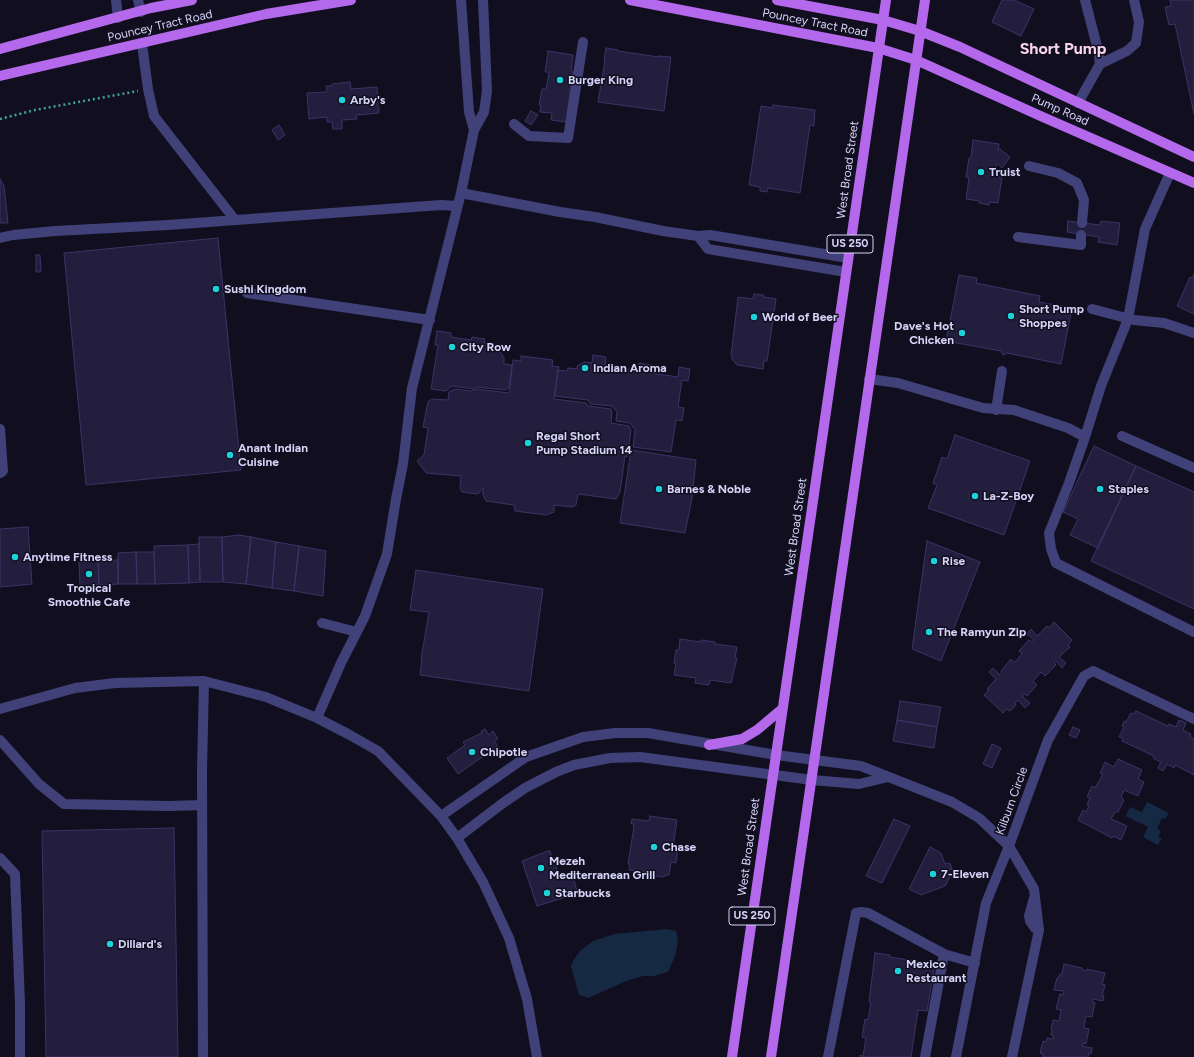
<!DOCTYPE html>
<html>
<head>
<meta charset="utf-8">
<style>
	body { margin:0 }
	canvas { display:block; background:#110f1f }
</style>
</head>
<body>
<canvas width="1194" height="1057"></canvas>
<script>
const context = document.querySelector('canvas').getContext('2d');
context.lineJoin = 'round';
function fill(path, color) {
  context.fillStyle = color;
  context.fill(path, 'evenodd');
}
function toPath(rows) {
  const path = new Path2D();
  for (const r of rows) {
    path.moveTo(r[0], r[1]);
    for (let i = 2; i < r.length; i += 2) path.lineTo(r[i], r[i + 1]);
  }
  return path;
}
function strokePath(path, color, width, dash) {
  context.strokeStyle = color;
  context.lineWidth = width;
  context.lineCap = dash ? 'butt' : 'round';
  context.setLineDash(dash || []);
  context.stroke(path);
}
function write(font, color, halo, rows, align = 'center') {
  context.font = font + ' Figtree,sans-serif';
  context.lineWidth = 3;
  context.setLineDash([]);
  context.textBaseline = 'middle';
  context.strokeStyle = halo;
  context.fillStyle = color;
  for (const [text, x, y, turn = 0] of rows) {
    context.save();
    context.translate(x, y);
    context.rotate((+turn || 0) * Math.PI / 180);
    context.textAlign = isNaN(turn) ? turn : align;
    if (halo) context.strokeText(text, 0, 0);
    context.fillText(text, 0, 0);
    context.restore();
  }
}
const water = toPath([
	[1147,802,1169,813,1165,819,1162,818,1157,829,1161,831,1158,837,1162,838,1158,845,1143,837,1148,827,1126,816,1130,807,1142,812],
	[667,929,676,931,678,941,675,956,668,972,654,976,643,976,626,981,588,998,579,995,571,966,573,961,580,951,593,941,615,934]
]);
const building = toPath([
	[1002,0,1014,0,1034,9,1021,36,992,22,1002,0],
	[1170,0,1194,0,1194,114,1175,24,1169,25,1165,7,1171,6,1170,0],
	[606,48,618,50,618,51,659,57,659,56,671,57,664,111,598,102,605,61,604,60,606,48],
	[548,51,573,55,571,71,573,72,566,122,551,120,552,113,540,112,541,105,539,105,542,89,546,89,549,72,545,72,548,51],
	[350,82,351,89,377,87,378,107,379,107,379,113,356,115,357,119,342,120,342,129,333,129,332,122,327,122,327,117,309,119,307,93,327,92,326,86,332,86,332,84,350,82],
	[773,105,815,110,814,126,810,125,800,193,768,188,767,192,760,191,760,187,749,185,761,106,773,108,773,105],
	[531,111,538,115,531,125,525,121,531,111],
	[279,125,285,135,278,140,272,130,279,125],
	[973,140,999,144,998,150,1000,149,1010,157,1002,168,997,163,995,176,1002,177,998,203,989,202,989,205,979,203,980,201,966,199,969,178,966,177,969,158,971,158,973,140],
	[0,179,4,186,8,223,0,223,0,179],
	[1068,221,1100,225,1101,221,1120,223,1117,245,1098,242,1099,237,1067,232,1068,221],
	[218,238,241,470,86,485,64,253,218,238],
	[36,255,40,255,41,272,36,272,36,255],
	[1194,274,1194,314,1177,306,1190,277,1193,278,1194,274],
	[959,275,977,278,976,283,1040,296,1039,302,1072,308,1061,364,1007,353,1003,355,1001,351,946,341,959,275],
	[754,294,764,295,764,297,776,299,767,361,764,361,763,369,737,365,732,359,732,356,731,356,738,297,753,299,754,294],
	[437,331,451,333,451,337,471,340,472,337,485,339,484,343,495,344,504,358,504,364,512,365,509,387,506,390,476,387,474,389,452,386,446,391,431,389,438,345,435,345,437,331],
	[593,355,606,357,605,366,638,371,639,363,652,365,651,373,678,377,679,367,690,369,688,381,682,380,678,407,684,408,682,421,676,420,671,452,633,447,635,430,630,423,616,421,617,412,612,406,590,404,588,400,555,396,558,370,567,371,568,368,577,369,577,366,584,362,592,363,593,355],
	[521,356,553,360,552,366,559,367,558,370,554,399,586,403,588,406,611,409,612,413,611,423,629,426,631,430,627,457,625,456,620,492,616,499,578,494,576,505,572,507,554,505,554,512,546,515,515,511,514,505,486,501,483,495,483,488,478,494,462,492,460,487,461,476,426,473,417,461,424,455,428,428,423,427,428,402,432,399,448,400,449,392,455,389,471,391,476,389,509,393,513,360,521,361,521,356],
	[955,435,1030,461,1004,535,928,508,937,485,933,483,942,457,947,459,955,435],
	[1094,446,1136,466,1098,548,1070,535,1078,519,1063,512,1094,446],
	[631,450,696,460,692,498,685,533,620,523,631,450],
	[1136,466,1194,492,1194,609,1091,561,1136,466],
	[28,527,32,584,0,587,0,529,28,527],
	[239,535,251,537,246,584,223,582,222,537,239,535],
	[199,537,222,537,223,582,200,582,199,537],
	[251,537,276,542,272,588,246,584,251,537],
	[927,541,980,562,941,661,912,649,927,541],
	[276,542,299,546,294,591,272,588,276,542],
	[199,544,200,582,189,583,188,545,199,544],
	[188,545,189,583,155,584,154,546,188,545],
	[299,546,326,551,323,596,294,591,299,546],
	[136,552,137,584,118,584,118,553,136,552],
	[136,552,154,552,155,584,137,584,136,552],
	[118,560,118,584,99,585,98,561,118,560],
	[98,561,99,585,80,586,79,562,98,561],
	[416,570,543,589,529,691,420,675,422,659,421,659,429,612,410,610,416,570],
	[1054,622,1072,640,1068,645,1070,647,1059,657,1066,663,1062,668,1056,661,1054,663,1056,665,1045,676,1041,672,1033,681,1037,685,1027,696,1025,694,1022,696,1030,703,1025,708,1018,700,1015,703,1016,705,1010,711,1007,709,1003,713,984,695,989,690,987,689,996,679,989,672,993,668,1000,675,1002,673,1001,671,1011,659,1014,663,1022,654,1019,651,1029,640,1032,642,1034,640,1027,634,1031,629,1037,636,1047,626,1049,628,1054,622],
	[680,639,701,642,701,640,715,642,715,644,737,647,735,658,737,658,731,683,710,680,709,685,695,683,696,678,674,675,676,663,674,663,676,650,679,650,680,639],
	[900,701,941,707,937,727,897,720,900,701],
	[1136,711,1168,726,1169,724,1176,727,1179,720,1186,723,1183,730,1191,734,1190,736,1194,739,1194,775,1175,765,1174,768,1167,764,1163,771,1158,768,1161,762,1153,758,1154,756,1122,741,1123,738,1119,737,1124,727,1122,726,1124,721,1126,722,1131,713,1134,714,1136,711],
	[897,720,937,727,934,748,893,741,897,720],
	[1073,727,1080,730,1076,738,1069,735,1073,727],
	[485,729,489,735,493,731,498,739,494,741,498,746,458,774,447,758,465,745,463,742,482,733,481,731,485,729],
	[992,744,1001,748,992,768,983,764,992,744],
	[1118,759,1142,770,1138,779,1144,782,1138,796,1124,790,1121,797,1124,800,1118,812,1115,812,1111,819,1127,826,1121,840,1113,836,1112,838,1078,820,1083,810,1086,812,1089,806,1087,805,1090,798,1087,797,1092,786,1095,788,1103,774,1100,773,1105,762,1114,767,1118,759],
	[650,816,677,820,673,847,678,847,676,863,671,862,669,875,665,875,664,877,646,875,646,872,629,870,630,865,628,864,633,833,634,824,631,824,632,819,649,821,650,816],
	[894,819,910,826,882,883,866,876,894,819],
	[174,828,178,1057,46,1057,42,831,174,828],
	[930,847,941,853,945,864,950,863,952,869,947,870,950,877,945,886,921,895,909,889,930,847],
	[548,851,550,851,552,858,553,857,560,879,573,875,577,892,565,896,566,897,537,906,522,861,548,851],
	[875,953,890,955,890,957,935,964,927,1011,918,1010,911,1057,860,1057,860,1055,863,1056,866,1038,862,1037,865,1019,868,1020,871,1003,869,1002,875,953],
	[1064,964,1082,968,1082,970,1087,971,1087,969,1105,973,1102,984,1105,985,1102,996,1104,996,1103,1001,1093,999,1092,1002,1095,1003,1092,1017,1086,1016,1084,1028,1089,1029,1086,1044,1083,1043,1082,1046,1092,1048,1091,1054,1089,1053,1088,1057,1042,1057,1043,1054,1040,1053,1043,1041,1046,1042,1047,1038,1053,1039,1054,1036,1051,1035,1052,1031,1051,1030,1053,1020,1059,1021,1061,1010,1056,1009,1060,994,1063,995,1064,991,1054,990,1057,978,1058,978,1060,974,1062,974,1064,964]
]);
const path = toPath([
	[0,119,35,110,138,91]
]);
const minor = toPath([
	[116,0,118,18],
	[138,0,141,12],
	[461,0,469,112,474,130],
	[142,44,148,89,154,116,235,220],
	[1100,64,1127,51,1136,43,1139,22,1134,0],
	[1078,103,1100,64,1099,54,1085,0],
	[514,124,529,136,568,138,583,42],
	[1029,166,1058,173,1077,183,1084,200,1082,223],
	[461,193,560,212,595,217,663,231,698,236,710,235,848,258],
	[698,236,708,249,846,272],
	[1018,237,1081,245,1081,235],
	[0,238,13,235,55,231,168,225,441,205,457,206],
	[247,293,430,320],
	[1092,309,1134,320,1164,323,1194,333],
	[869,379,898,383,983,408,1014,410,1068,428,1085,437,1101,386,1128,319,1145,229,1170,173],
	[996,410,1002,371],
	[0,429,3,471,0,473],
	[1122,436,1194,468],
	[1085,437,1069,483,1049,533,1051,549,1056,563,1194,632],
	[322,623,357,632],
	[0,709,75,688,115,683,204,681,266,697,317,718,348,734,378,751,441,816,457,838,483,882,509,938,527,999,537,1057],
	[317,718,341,663,365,616,387,554,396,499,403,464,412,388,461,193,474,130,484,112,487,91,483,0],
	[0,740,39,784,64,804,169,806,202,805],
	[441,816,526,757,583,737,615,733,648,733,776,755,861,766,952,802,979,818,1009,846,1034,889,1039,930,1012,1057],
	[457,838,503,803,525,788,556,772,574,765,610,758,640,757,812,780,859,784,888,777],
	[0,858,15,874,20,1004,20,1057],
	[1034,898,1029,916,1030,921,1035,928,1039,930],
	[203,1057,202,770,204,681],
	[828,1057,856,913,861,912,868,913,944,954,975,963],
	[925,1057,944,954],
	[956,1057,986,903,1009,846,1048,740,1084,676,1093,671,1194,719]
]);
const major = toPath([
	[630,0,878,48,916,60,1045,118,1194,183],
	[777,0,883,20,920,31,960,47,1194,157],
	[0,49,151,8,192,0],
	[0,76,266,14,351,0],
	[709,745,742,739,757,730,782,709],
	[732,1057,886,0],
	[771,1057,925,0]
]);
const markers = [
	[560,80,4,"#1dd1db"],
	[342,100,4,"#1dd1db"],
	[981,172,4,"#1dd1db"],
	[216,289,4,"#1dd1db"],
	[1011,316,4,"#1dd1db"],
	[754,317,4,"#1dd1db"],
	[962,333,4,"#1dd1db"],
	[452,347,4,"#1dd1db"],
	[585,368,4,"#1dd1db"],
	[528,443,4,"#1dd1db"],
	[230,455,4,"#1dd1db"],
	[659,489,4,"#1dd1db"],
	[1100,489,4,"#1dd1db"],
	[975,496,4,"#1dd1db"],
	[15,557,4,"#1dd1db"],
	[934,561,4,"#1dd1db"],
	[89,574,4,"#1dd1db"],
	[929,632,4,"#1dd1db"],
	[472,752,4,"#1dd1db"],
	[654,847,4,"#1dd1db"],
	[541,868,4,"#1dd1db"],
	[933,874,4,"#1dd1db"],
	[547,893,4,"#1dd1db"],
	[110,944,4,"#1dd1db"],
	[898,971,4,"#1dd1db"]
];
const shields = [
	[850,244,46],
	[752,916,46]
];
const shieldNames = [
	["US 250",850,244],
	["US 250",752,916]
];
const streetNames = [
	["Pouncey Tract Road",815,23,11],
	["Pouncey Tract Road",160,26,-13],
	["Pump Road",1060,110,24],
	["West Broad Street",848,170,-82],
	["West Broad Street",796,527,-82],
	["Kilburn Circle",1012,801,-70],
	["West Broad Street",749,847,-82]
];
const poiNames = [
	["Burger King",568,80],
	["Arby's",350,100],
	["Truist",989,172],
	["Sushi Kingdom",224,289],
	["Short Pump",1019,309],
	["Shoppes",1019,323],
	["World of Beer",762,317],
	["Dave's Hot",954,326,"right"],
	["Chicken",954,340,"right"],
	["City Row",460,347],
	["Indian Aroma",593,368],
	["Regal Short",536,436],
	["Pump Stadium 14",536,450],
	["Anant Indian",238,448],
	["Cuisine",238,462],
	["Barnes & Noble",667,489],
	["Staples",1108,489],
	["La-Z-Boy",983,496],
	["Anytime Fitness",23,557],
	["Rise",942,561],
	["Tropical",89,588,"center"],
	["Smoothie Cafe",89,602,"center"],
	["The Ramyun Zip",937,632],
	["Chipotle",480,752],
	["Chase",662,847],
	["Mezeh",549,861],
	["Mediterranean Grill",549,875],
	["7-Eleven",941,874],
	["Starbucks",555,893],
	["Dillard's",118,944],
	["Mexico",906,964],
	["Restaurant",906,978]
];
const districtNames = [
	["Short Pump",1063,49]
];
fill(water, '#152943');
fill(building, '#231e3d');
strokePath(building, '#3b3366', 1);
strokePath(path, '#3da398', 2.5, [2, 3]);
strokePath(minor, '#404178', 10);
strokePath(major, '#b468eb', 10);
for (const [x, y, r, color] of markers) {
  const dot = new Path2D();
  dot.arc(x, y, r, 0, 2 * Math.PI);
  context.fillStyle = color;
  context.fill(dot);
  strokePath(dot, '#110f1f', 1.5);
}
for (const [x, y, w] of shields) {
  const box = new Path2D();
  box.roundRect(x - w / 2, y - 9, w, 18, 3);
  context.fillStyle = '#110f1f';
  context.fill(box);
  strokePath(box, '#d6d3f9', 1);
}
write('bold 11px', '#d6d3f9', null, shieldNames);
write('12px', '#d6d3f9', '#110f1f', streetNames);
write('bold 12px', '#d6d3f9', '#110f1f', poiNames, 'left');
write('bold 16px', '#f9d5ee', '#110f1f', districtNames);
</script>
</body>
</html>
